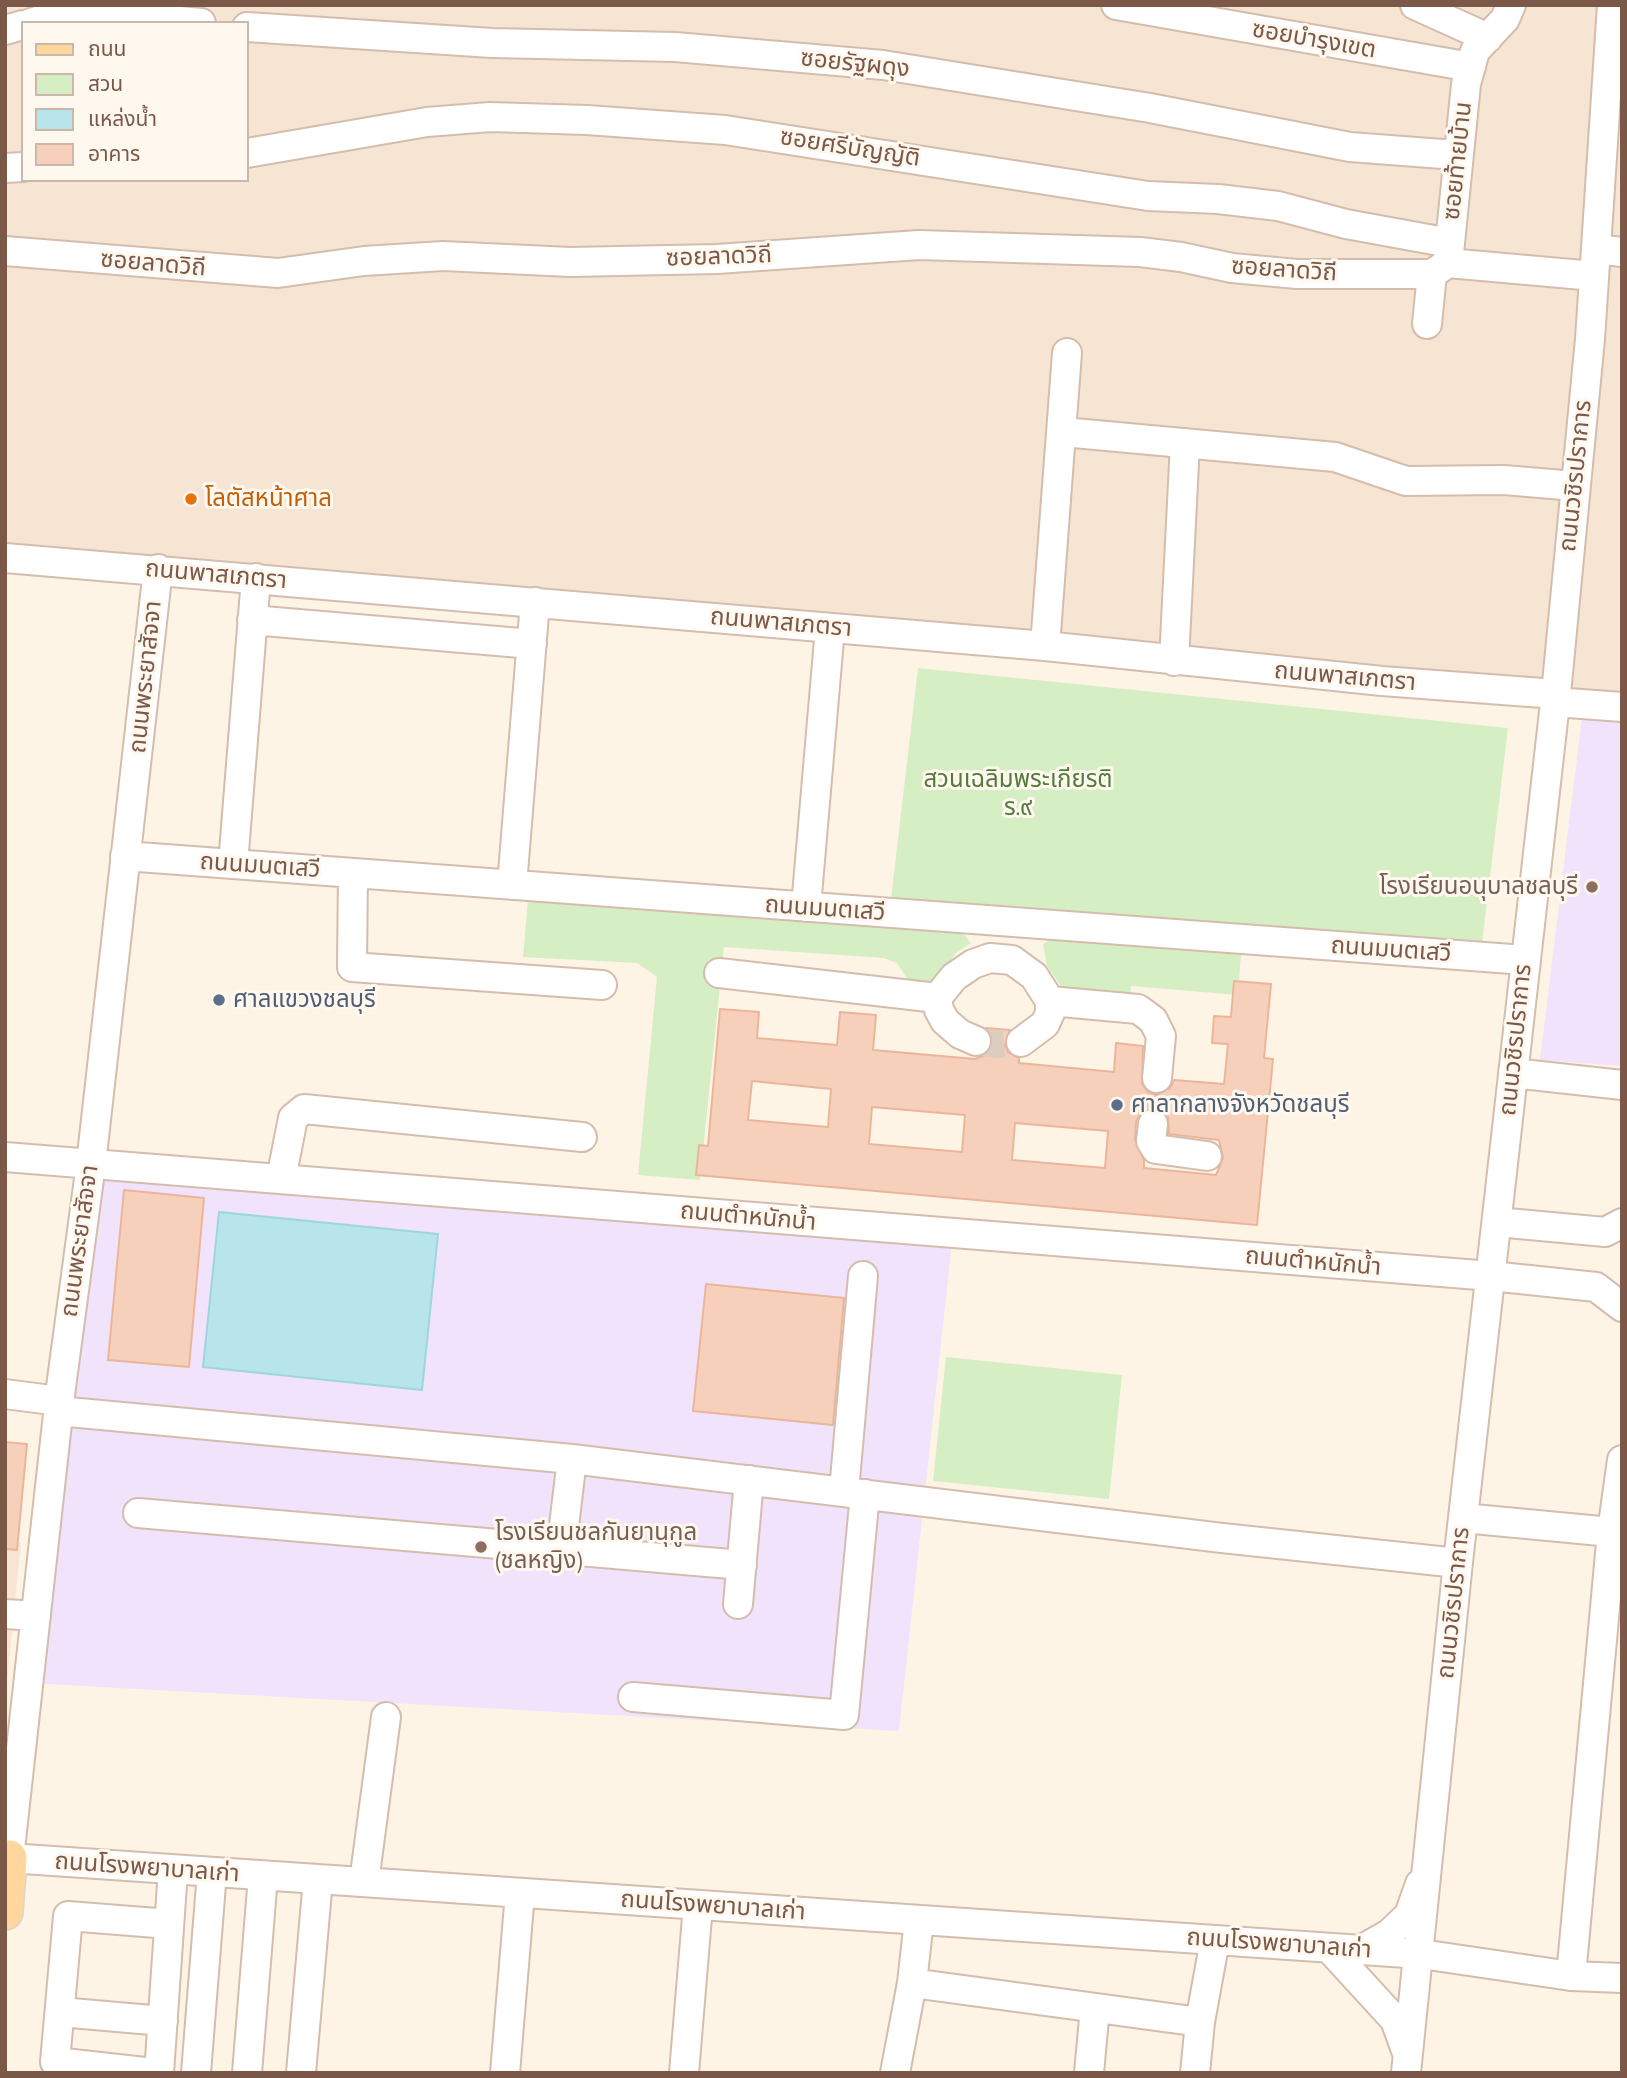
<!DOCTYPE html>
<html>
<head>
<meta charset="utf-8">
<style>
	body { margin:0 }
	#map { position:relative; width:1627px; height:2078px; overflow:hidden; background:#fef4e6; font-family:"PT Sans Narrow","Noto Sans Thai",sans-serif }
	canvas { display:block }
	.frame { position:absolute; inset:0; border:7px solid #7b5848; pointer-events:none }
	.legend { position:absolute; left:21px; top:21px; width:228px; height:161px; box-sizing:border-box; background:#fff8ef; border:2px solid #cab8ac; margin:0; padding:9px 12px; list-style:none; font-size:21px; color:#7b5848 }
	.legend li { display:flex; align-items:center; gap:14px; height:35px }
	.legend b { width:35px; border:2px solid #cab8ac }
</style>
</head>
<body>
<div id="map">
<canvas width="1627" height="2078"></canvas>
<div class="frame"></div>
<ul class="legend">
<li><b style="height:9px;background:#ffd69d"></b>ถนน</li>
<li><b style="height:19px;background:#d6eec3"></b>สวน</li>
<li><b style="height:19px;background:#b8e5eb"></b>แหล่งน้ำ</li>
<li><b style="height:19px;background:#f7d0bb"></b>อาคาร</li>
</ul>
</div>
<script>
const context = document.querySelector('canvas').getContext('2d');
context.lineJoin = 'round';
function fill(path, color) {
  context.fillStyle = color;
  context.fill(path, 'evenodd');
}
function toPath(rows) {
  const path = new Path2D();
  for (const r of rows) {
    path.moveTo(r[0], r[1]);
    for (let i = 2; i < r.length; i += 2) path.lineTo(r[i], r[i + 1]);
  }
  return path;
}
function strokePath(path, color, width, dash) {
  context.strokeStyle = color;
  context.lineWidth = width;
  context.lineCap = dash ? 'butt' : 'round';
  context.setLineDash(dash || []);
  context.stroke(path);
}
function write(font, color, halo, rows, align = 'center') {
  context.font = font + ' "PT Sans Narrow","Noto Sans Thai",sans-serif';
  context.lineWidth = 6;
  context.setLineDash([]);
  context.textBaseline = 'middle';
  context.strokeStyle = halo;
  context.fillStyle = color;
  for (const [text, x, y, turn = 0] of rows) {
    context.save();
    context.translate(x, y);
    context.rotate((+turn || 0) * Math.PI / 180);
    context.textAlign = isNaN(turn) ? turn : align;
    if (halo) context.strokeText(text, 0, 0);
    context.fillText(text, 0, 0);
    context.restore();
  }
}
const residential = toPath([
	[5,5,1622,5,1622,695,5,548],
	[23,23,247,23,247,180,23,180],
	[5,1541,21,1543,5,1702]
]);
const education = toPath([
	[1583,709,1622,713,1622,1066,1540,1060],
	[91,1164,953,1233,899,1731,29,1683]
]);
const green = toPath([
	[918,668,1508,728,1482,943,891,899],
	[528,899,961,931,971,943,956,953,933,983,911,985,897,963,884,958,724,947,700,1180,638,1175,657,977,637,963,523,957],
	[1049,940,1241,954,1238,995,1131,986,1130,999,1080,997,1061,986,1047,966,1043,944],
	[946,1357,1122,1375,1109,1499,933,1481]
]);
const water = toPath([
	[219,1212,438,1234,422,1390,203,1367,219,1212]
]);
const building = toPath([
	[1234,981,1271,984,1264,1058,1273,1059,1257,1225,696,1175,699,1145,708,1146,720,1009,759,1012,757,1038,837,1045,840,1012,876,1015,873,1050,975,1059,985,1055,991,1047,992,1038,986,1028,1010,1030,1005,1045,1008,1052,1019,1058,1019,1063,1114,1072,1116,1043,1143,1046,1142,1084,1148,1092,1156,1095,1170,1088,1174,1080,1224,1084,1228,1044,1212,1043,1214,1016,1231,1017,1234,981],
	[752,1081,831,1089,828,1127,748,1120,752,1081],
	[872,1107,965,1115,962,1152,869,1144,872,1107],
	[1154,1108,1168,1117,1169,1134,1219,1140,1223,1158,1216,1175,1144,1168,1144,1160,1135,1140,1136,1122,1140,1114,1154,1108],
	[1015,1123,1108,1131,1105,1168,1012,1160,1015,1123],
	[124,1190,204,1198,189,1367,108,1360,124,1190],
	[706,1284,844,1298,833,1425,693,1411,706,1284],
	[5,1442,27,1444,17,1550,5,1549,5,1442]
]);
const minorTunnel = toPath([
	[976,1041,995,1044,1021,1042],
	[1153,1124,1157,1078]
]);
const minor = toPath([
	[1116,5,1471,67],
	[1415,5,1488,38],
	[31,23,44,19,136,17,201,23],
	[247,27,492,43,675,47,883,65,1150,108,1350,147,1456,155],
	[5,30,23,25],
	[247,153,427,122,490,117,587,120,725,130,1148,196,1218,199,1278,206,1346,224,1450,243],
	[5,168,23,167],
	[1596,249,1622,252],
	[5,251,278,273,364,261,443,256,570,262,717,259,919,245,1140,252,1181,257,1232,268,1297,274,1432,274],
	[1448,263,1594,276],
	[1427,324,1432,274,1448,263,1466,84,1475,51,1505,19,1511,5],
	[1063,432,1335,457,1406,481,1504,480,1575,486],
	[5,558,1045,646,1382,681,1556,694],
	[158,569,91,1164,61,1387,9,1858,1421,1954,1571,1976,1622,1978],
	[252,620,532,644],
	[1045,646,1067,353],
	[1174,661,1185,443],
	[1555,702,1622,707],
	[125,856,1525,960],
	[233,864,256,578],
	[353,873,352,967,602,985],
	[512,885,535,602],
	[806,907,830,628],
	[719,973,937,998],
	[1050,1001,1138,1009,1153,1020,1161,1036,1157,1078],
	[976,1041,960,1034,945,1021,939,1010,937,998,954,977,973,964,990,958,1012,960,1034,976,1050,1001,1050,1013,1045,1024,1021,1042],
	[1513,1073,1622,1085],
	[1153,1124,1151,1141,1156,1149,1207,1156],
	[5,1157,1491,1276,1596,1287,1622,1307],
	[281,1179,293,1118,304,1109,582,1137],
	[1497,1222,1605,1232,1622,1223],
	[5,1394,59,1401],
	[58,1411,572,1459,1222,1538,1458,1563],
	[844,1491,863,1276],
	[138,1513,742,1565],
	[1463,1518,1622,1533],
	[561,1551,572,1459],
	[738,1604,749,1480],
	[5,1614,36,1616],
	[633,1697,844,1715,865,1494],
	[364,1882,386,1717],
	[1329,1948,1395,2020,1407,2053],
	[1361,1950,1389,1934,1409,1915,1420,1884],
	[1571,1976,1612,1532,1622,1460],
	[912,1983,919,1920],
	[60,2012,163,2021],
	[1200,2022,1215,1940],
	[154,2073,55,2062,68,1916,169,1924],
	[159,2073,173,1870],
	[196,2073,212,1872],
	[247,2073,263,1876],
	[301,2073,318,1879],
	[505,2073,520,1893],
	[684,2073,698,1905],
	[895,2073,912,1983,1200,2022,1195,2073],
	[1089,2073,1095,2008],
	[1406,2073,1458,1562,1556,694,1590,339,1612,5]
]);
const major = toPath([
	[5,1858,9,1858,5,1912]
]);
const markers = [
	[191,499,7,"#e8710a"],
	[1592,887,7,"#8d6e63"],
	[219,1000,7,"#5c6f8a"],
	[1117,1105,7,"#5c6f8a"],
	[481,1547,7,"#8d6e63"]
];
const streetNames = [
	["ซอยบำรุงเขต",1314,40,10],
	["ซอยรัฐผดุง",855,64,6],
	["ซอยศรีบัญญัติ",850,148,9],
	["ซอยท้ายบ้าน",1458,161,-84],
	["ซอยลาดวิถี",719,257,-2],
	["ซอยลาดวิถี",153,264,5],
	["ซอยลาดวิถี",1284,270,4],
	["ถนนวชิรปราการ",1576,476,-84],
	["ถนนพาสเภตรา",216,575,5],
	["ถนนพาสเภตรา",781,623,5],
	["ถนนพระยาสัจจา",146,677,-84],
	["ถนนพาสเภตรา",1345,677,5],
	["ถนนมนตเสวี",260,866,4],
	["ถนนมนตเสวี",825,909,4],
	["ถนนมนตเสวี",1391,950,4],
	["ถนนวชิรปราการ",1516,1040,-84],
	["ถนนตำหนักน้ำ",748,1217,5],
	["ถนนพระยาสัจจา",80,1241,-82],
	["ถนนตำหนักน้ำ",1313,1262,5],
	["ถนนวชิรปราการ",1454,1603,-84],
	["ถนนโรงพยาบาลเก่า",147,1868,4],
	["ถนนโรงพยาบาลเก่า",713,1906,4],
	["ถนนโรงพยาบาลเก่า",1279,1944,4]
];
const foodNames = [
	["โลตัสหน้าศาล",205,499]
];
const parkNames = [
	["สวนเฉลิมพระเกียรติ",1018,780],
	["ร.๙",1018,808]
];
const educationNames = [
	["โรงเรียนอนุบาลชลบุรี",1578,887],
	["โรงเรียนชลกันยานุกูล",495,1533,"left"],
	["(ชลหญิง)",495,1561,"left"]
];
const serviceNames = [
	["ศาลแขวงชลบุรี",233,1000],
	["ศาลากลางจังหวัดชลบุรี",1131,1105]
];
fill(residential, '#f7e5d4');
fill(education, '#f1e3fb');
fill(green, '#d6eec3');
fill(water, '#b8e5eb');
strokePath(water, '#9dd6dd', 2);
fill(building, '#f7d0bb');
strokePath(building, '#ebb59a', 2);
strokePath(minorTunnel, '#ddcdbe', 28, [28, 14]);
strokePath(minor, '#d4bdad', 32);
strokePath(major, '#ddd4cf', 38);
strokePath(minor, '#fff', 28);
strokePath(major, '#ffd69d', 35);
for (const [x, y, r, color] of markers) {
  const dot = new Path2D();
  dot.arc(x, y, r, 0, 2 * Math.PI);
  context.fillStyle = color;
  context.fill(dot);
  strokePath(dot, '#fff8ef', 2.5);
}
write('24px', '#7b5848', '#fff8ef', streetNames);
write('24px', '#c56008', '#fff8ef', foodNames, 'left');
write('24px', '#527c3c', '#fff8ef', parkNames);
write('24px', '#785e54', '#fff8ef', educationNames, 'right');
write('24px', '#4e5e75', '#fff8ef', serviceNames, 'left');
</script>
</body>
</html>
